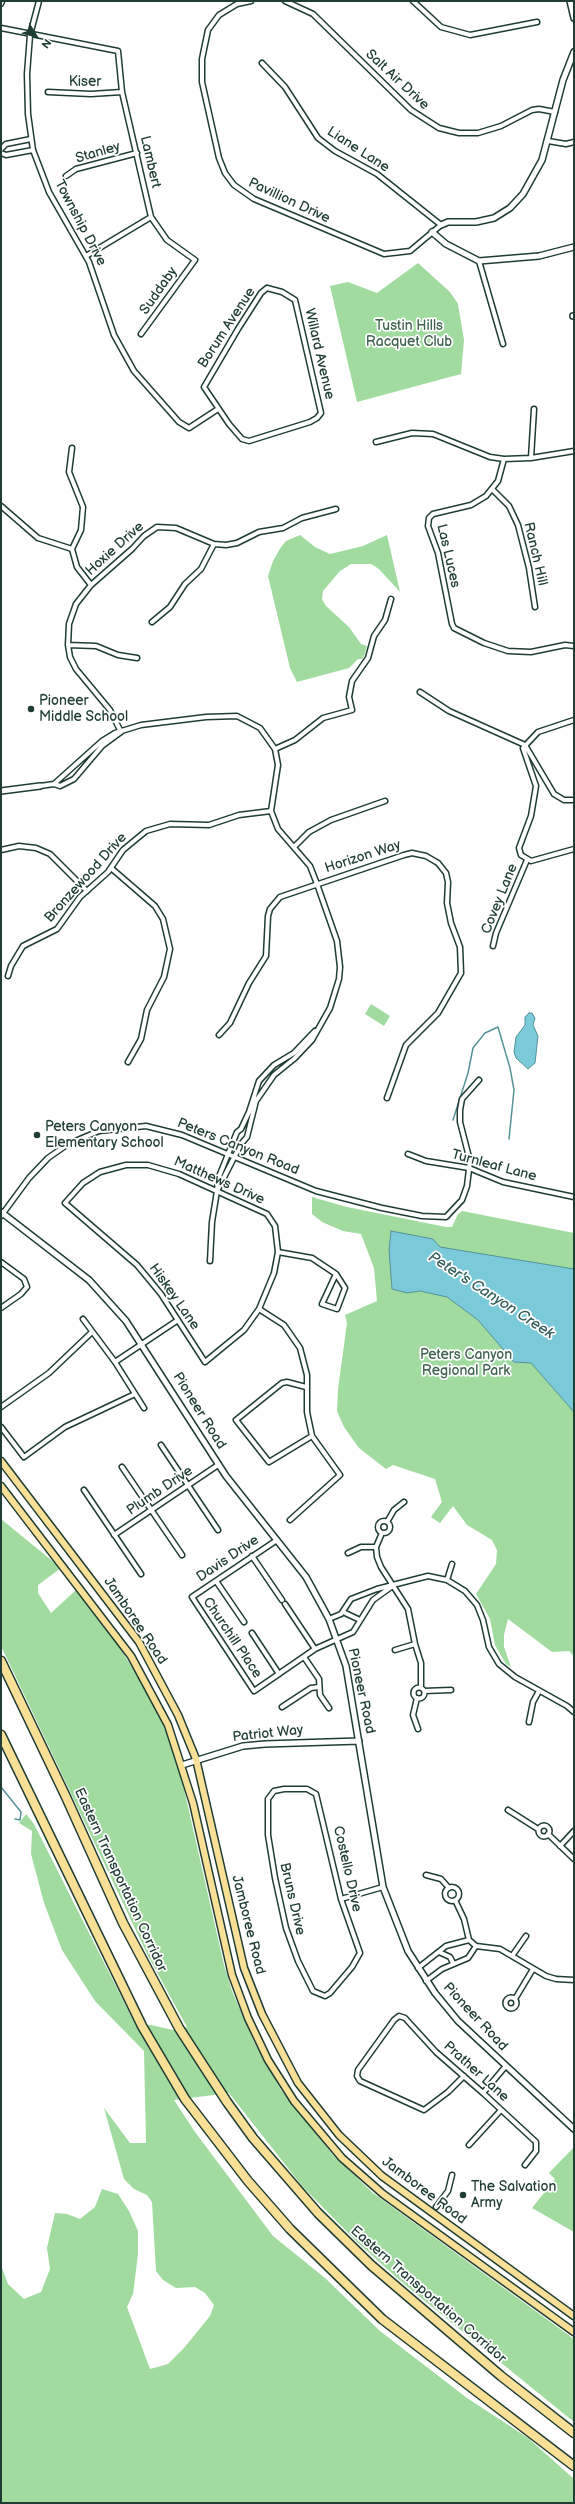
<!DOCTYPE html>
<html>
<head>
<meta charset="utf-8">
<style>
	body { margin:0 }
	#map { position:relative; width:575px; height:2504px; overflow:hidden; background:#fff; font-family:"Balsamiq Sans",sans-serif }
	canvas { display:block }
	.frame { position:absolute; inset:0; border:2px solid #1f3d34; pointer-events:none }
	.north { position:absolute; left:16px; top:16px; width:40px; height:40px; -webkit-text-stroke:3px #fff; paint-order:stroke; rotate:127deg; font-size:11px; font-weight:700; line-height:16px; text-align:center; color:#1f3d34 }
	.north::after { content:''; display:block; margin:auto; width:14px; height:18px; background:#1f3d34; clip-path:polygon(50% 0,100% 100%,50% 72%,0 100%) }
</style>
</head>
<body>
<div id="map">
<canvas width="575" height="2504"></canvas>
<div class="frame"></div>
<div class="north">N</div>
</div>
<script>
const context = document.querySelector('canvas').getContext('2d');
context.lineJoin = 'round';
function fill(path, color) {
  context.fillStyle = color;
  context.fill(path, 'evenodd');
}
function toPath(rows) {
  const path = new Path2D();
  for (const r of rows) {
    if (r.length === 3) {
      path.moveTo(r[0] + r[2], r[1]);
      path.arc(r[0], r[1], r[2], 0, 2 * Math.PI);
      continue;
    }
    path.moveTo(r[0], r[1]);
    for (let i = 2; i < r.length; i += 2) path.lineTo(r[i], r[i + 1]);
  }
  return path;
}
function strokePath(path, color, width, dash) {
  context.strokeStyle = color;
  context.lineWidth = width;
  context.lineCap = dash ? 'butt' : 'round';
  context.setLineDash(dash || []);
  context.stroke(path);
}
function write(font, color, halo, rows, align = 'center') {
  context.font = font + ' "Balsamiq Sans",sans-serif';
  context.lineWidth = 3.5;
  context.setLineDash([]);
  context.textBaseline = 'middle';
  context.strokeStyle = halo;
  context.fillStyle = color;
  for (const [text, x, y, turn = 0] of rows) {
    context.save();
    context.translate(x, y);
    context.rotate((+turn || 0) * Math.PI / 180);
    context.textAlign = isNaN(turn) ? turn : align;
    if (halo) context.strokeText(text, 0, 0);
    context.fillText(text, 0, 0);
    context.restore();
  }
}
const green = toPath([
	[418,263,450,292,458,304,464,340,461,374,357,402,330,286,348,282,377,293],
	[300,535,315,547,330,554,363,546,387,535,400,592,379,569,371,564,351,564,340,571,323,591,322,599,326,606,349,627,361,644,367,646,364,656,362,659,358,659,349,668,297,682,290,668,268,576,273,561,281,547,286,541],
	[371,1004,390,1016,384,1026,365,1014],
	[312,1197,347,1207,446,1227,452,1227,458,1214,462,1211,574,1233,574,1656,569,1651,552,1652,508,1619,504,1635,504,1647,511,1667,506,1664,495,1645,490,1619,476,1594,496,1564,497,1550,492,1540,467,1525,453,1506,440,1523,431,1517,442,1502,435,1479,393,1465,386,1469,359,1448,344,1427,337,1411,338,1389,347,1323,345,1315,377,1301,374,1268,361,1234,343,1231,322,1222,312,1214],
	[1,1519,61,1568,38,1585,38,1593,51,1613,76,1590,115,1640,149,1695,168,1736,181,1776,224,1965,232,1991,254,2042,281,2090,333,2155,373,2193,574,2339,574,2422,404,2284,357,2242,302,2186,229,2093,174,2100,195,2132,273,2236,325,2278,380,2331,467,2398,528,2438,555,2462,574,2479,574,2503,1,2503,1,2265,8,2284,24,2299,41,2292,50,2269,47,2248,55,2213,67,2214,80,2219,95,2207,102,2189,118,2194,129,2211,138,2231,138,2254,133,2294,127,2307,150,2369,168,2364,184,2348,210,2316,214,2305,205,2293,195,2287,176,2288,163,2280,156,2271,152,2202,147,2195,134,2189,124,2179,104,2108,130,2143,146,2143,144,2051,95,2001,62,1950,44,1903,31,1854,32,1831,19,1823,26,1814,34,1824,136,2026,151,2025,173,2030,187,2027,148,1956,1,1646],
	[574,2147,574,2232,532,2208,555,2179,549,2173]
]);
const water = toPath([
	[529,1013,532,1013,535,1018,533,1025,538,1036,535,1063,528,1069,516,1058,514,1052,516,1037,525,1025,525,1017,529,1013],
	[391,1231,433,1239,440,1247,574,1269,574,1412,531,1363,514,1362,478,1320,447,1297,420,1291,407,1293,392,1289,389,1250,391,1231]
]);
const stream = toPath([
	[453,1120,468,1073,473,1048,485,1033,498,1027,510,1068,514,1090,509,1139],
	[1,1787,21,1812,20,1820,15,1819]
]);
const minor = toPath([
	[39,1,30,35,27,74,28,114,33,150,49,192,89,262,114,335,134,371,179,422,189,428,218,409],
	[251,1,237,4,219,15,208,30,202,59,202,82,219,158,225,173,234,185,254,199,384,254,410,251,441,225,377,174,335,151,318,138,285,87,262,63],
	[285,1,313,14,411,110,439,128,459,133,478,133,501,126,532,110,539,109,555,112],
	[413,1,441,27,470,35,537,22],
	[1,4,2,1],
	[1,28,118,51,122,92,151,217,167,240,195,260,141,334],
	[48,92,91,94,122,92],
	[548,141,566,144,574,142],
	[1,149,6,144,31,139],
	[1,153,6,155,33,150],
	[66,176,76,169,137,153],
	[86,256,151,217],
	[479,261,503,344],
	[267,288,282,292,295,300,321,413,317,418,310,422,249,441,242,439,229,424,204,387,238,329,261,293,267,288],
	[376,442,412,433,433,434,490,457,504,459,531,458,574,451],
	[72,448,69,472,83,507,81,530,72,549,77,567,91,585],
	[531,458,534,409],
	[504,459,498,481,486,496,471,505,433,514,429,518,428,526,438,553,452,624,454,628,484,643,508,651,531,652,565,645,574,646],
	[492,489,509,506,518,525,529,568,535,607],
	[1,506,38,538,72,549],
	[152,622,170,607,185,584,201,569,214,544],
	[68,645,96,646,118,655,137,658],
	[420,692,449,711,525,745,554,794,564,800,574,800],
	[574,720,538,732,523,748,536,786,531,816,519,848,521,855,531,861,574,849],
	[121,732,110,710,76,669,70,657,68,645,69,624,76,604,91,585,132,549,144,536,157,527,176,528,214,544,226,545,237,543,259,532,283,528,302,518,336,509],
	[275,749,295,740,323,718,352,710,349,697,352,681,368,658,374,636,385,620,391,599],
	[54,784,102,741,115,733,141,725,206,717,237,716,260,728,275,749,278,765,271,811,278,829,310,866,317,884,337,941,340,967,339,979,330,1008,312,1040,295,1058,274,1075,256,1101,247,1137,241,1144,217,1191,212,1222,210,1261],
	[40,786,54,784,60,786,74,779,102,746,121,732],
	[294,847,309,832,331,820,385,801],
	[1,850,19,846,36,848,50,854,87,891],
	[111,868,155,906,163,919,170,949,164,977,147,1010,141,1039,128,1062],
	[493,946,496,933,527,860],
	[8,976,11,966,23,946,57,929,80,897,108,872,123,850,146,831,170,824,209,825,239,815,271,811],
	[219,1035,230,1023,249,983,266,956,268,916,270,909,280,897,404,855,412,853,426,856,438,863,446,873,448,882,447,903,451,923,460,947,461,973,438,1013,406,1045,387,1098],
	[408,1154,426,1161,469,1168,503,1182,574,1197],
	[126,1165,148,1165,179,1174,267,1214,275,1226,278,1252,274,1273,259,1309,244,1330,205,1362,161,1294,137,1265,65,1203,83,1183,100,1172,126,1165],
	[217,1191,218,1179,237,1132,241,1129,249,1112,259,1081,274,1065,294,1053,315,1031],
	[1,1216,29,1178,48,1158,68,1144,99,1131,146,1126,182,1135,316,1191,382,1208,422,1216,446,1217,462,1200,467,1186,470,1161,460,1122,460,1110,462,1099,479,1080],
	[278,1252,312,1258,336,1274,345,1288,337,1309,322,1304,336,1274],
	[1,1262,24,1279,27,1287,21,1294,1,1308],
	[259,1309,284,1325,300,1348,307,1375,307,1412,312,1436,340,1475,290,1520],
	[83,1319,115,1362,144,1408],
	[115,1362,178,1320],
	[306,1387,287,1382,282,1383,236,1420,269,1462,312,1436],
	[1,1407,49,1373,92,1332],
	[1,1427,24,1457,65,1427,135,1394],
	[161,1445,218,1530],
	[122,1467,182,1555],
	[84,1490,141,1574],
	[384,1527,6],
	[387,1522,394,1510,404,1502],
	[382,1533,376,1547,377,1557,381,1567,408,1609,415,1644,421,1663,421,1688],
	[114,1535,218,1465],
	[277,1540,192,1597,254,1691,315,1649,353,1632,373,1600,394,1585],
	[348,1553,361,1547,376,1547],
	[252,1556,282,1600],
	[447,1580,452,1564],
	[216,1581,244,1622],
	[285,1604,315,1649],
	[343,1612,360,1620],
	[329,1619,341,1614,351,1599,377,1589,428,1576,447,1580,465,1591,477,1605,483,1620,489,1647,499,1664,515,1677,567,1706,574,1712],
	[252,1633,279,1674],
	[395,1650,415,1644],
	[304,1657,319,1679,320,1695,329,1708],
	[419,1693,5.5],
	[424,1691,451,1690],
	[417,1698,413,1715,418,1729],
	[282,1707,311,1688,319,1687],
	[529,1722,533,1702,539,1691],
	[284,1789,307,1789,316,1794,341,1899,360,1953,352,1967,330,1993,325,1996,313,1991,298,1961,286,1928,275,1878,268,1835,268,1799,274,1791,284,1789],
	[508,1810,538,1829],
	[544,1831,5.5],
	[548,1834,574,1859],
	[560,1846,574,1831],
	[426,1875,441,1879,449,1888],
	[452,1894,7],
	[341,1899,383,1887],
	[455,1900,464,1919,469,1940],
	[469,1940,476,1946,500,1949,546,1976,556,1979,574,1980],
	[439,1952,450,1957,453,1963],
	[512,1956,526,1936],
	[418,1968,446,1946,469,1940],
	[426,1981,442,1969,468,1958,476,1946],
	[511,2003,5.5],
	[515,1999,533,1969],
	[464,2076,448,2092,424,2110,360,2081,357,2076,358,2070,394,2020,399,2016,405,2018,436,2052,483,2093,536,2142,536,2151,525,2165],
	[483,2093,505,2067],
	[469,2145,501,2110],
	[436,2207,448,2191,452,2175]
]);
const tertiary = toPath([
	[570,1,574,18],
	[441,225,448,222,476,222,494,218,510,208,523,194,542,160,563,80,574,52],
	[432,232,446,244,479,261,539,256,574,247],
	[573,316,574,316],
	[1,791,40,786],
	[1,1212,89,1280,126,1321,226,1476,306,1577,329,1619,346,1666,383,1887,408,1951,435,1993,458,2021,574,2129],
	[182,1765,243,1746,265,1744,359,1741]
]);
const primary = toPath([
	[1,1461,139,1642,178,1715,196,1759,244,1968,262,2014,298,2083,339,2135,382,2176,574,2316],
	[1,1486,131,1656,168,1725,193,1803,232,1975,248,2018,268,2060,294,2101,342,2158,383,2194,574,2332]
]);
const motorway = toPath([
	[1,1661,66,1797,123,1923,179,2028,227,2102,253,2138,318,2213,371,2265,501,2376,574,2433],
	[1,1735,142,2026,185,2099,248,2181,290,2229,382,2319,574,2466]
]);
const markers = [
	[31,709,4,"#1f3d34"],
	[37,1135,4,"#1f3d34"],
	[463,2195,4,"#1f3d34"]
];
const streetNames = [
	["Salt Air Drive",397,80,43],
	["Kiser",85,82],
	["Liane Lane",358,150,33],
	["Stanley",98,153,-16],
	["Lambert",150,162,77],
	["Pavillion Drive",289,201,25],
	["Township Drive",80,223,62],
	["Suddaby",159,291,-55],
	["Borum Avenue",227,328,-57],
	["Willard Avenue",319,354,77],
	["Hoxie Drive",115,549,-42],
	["Ranch Hill",535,554,77],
	["Las Luces",448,556,77],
	["Horizon Way",363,857,-18],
	["Bronzewood Drive",86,878,-48],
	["Covey Lane",500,899,-68],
	["Peters Canyon Road",238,1147,22],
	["Turnleaf Lane",494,1166,15],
	["Matthews Drive",219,1181,24],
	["Hiskey Lane",174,1297,55],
	["Pioneer Road",199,1411,58],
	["Plumb Drive",160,1491,-34],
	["Davis Drive",228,1559,-34],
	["Jamboree Road",135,1621,56],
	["Churchill Place",232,1638,56],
	["Pioneer Road",361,1691,78],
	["Patriot Way",268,1734,-6],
	["Costello Drive",347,1869,77],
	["Eastern Transportation Corridor",120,1880,65],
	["Bruns Drive",292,1899,77],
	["Jamboree Road",248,1925,76],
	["Pioneer Road",475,2017,47],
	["Prather Lane",476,2072,42],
	["Jamboree Road",424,2191,37],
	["Eastern Transportation Corridor",428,2295,41]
];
const parkNames = [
	["Tustin Hills",409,326],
	["Racquet Club",409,342],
	["Peters Canyon",466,1355],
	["Regional Park",466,1371]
];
const poiNames = [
	["Pioneer",39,701],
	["Middle School",39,717],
	["Peters Canyon",45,1127],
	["Elementary School",45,1143],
	["The Salvation",471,2187],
	["Army",471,2203]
];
const waterNames = [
	["Peter's Canyon Creek",491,1296,33]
];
fill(green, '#a1dba0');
fill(water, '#7bcad9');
strokePath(water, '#569297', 1);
strokePath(stream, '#569297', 1.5);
strokePath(minor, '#1f3d34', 7);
strokePath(tertiary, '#1f3d34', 8);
strokePath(primary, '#1f3d34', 9);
strokePath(motorway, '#1f3d34', 11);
strokePath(minor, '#fff', 4);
strokePath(tertiary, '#fff', 5);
strokePath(primary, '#fadf96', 6);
strokePath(motorway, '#fadf96', 8);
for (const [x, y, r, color] of markers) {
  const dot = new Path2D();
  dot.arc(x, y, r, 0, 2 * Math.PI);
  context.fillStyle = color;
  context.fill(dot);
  strokePath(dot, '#fff', 1.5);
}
write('14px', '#1f3d34', '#fff', streetNames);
write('14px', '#40644f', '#fff', parkNames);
write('14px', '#1f3d34', '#fff', poiNames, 'left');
write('italic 15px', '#36605d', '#fff', waterNames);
</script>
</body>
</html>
